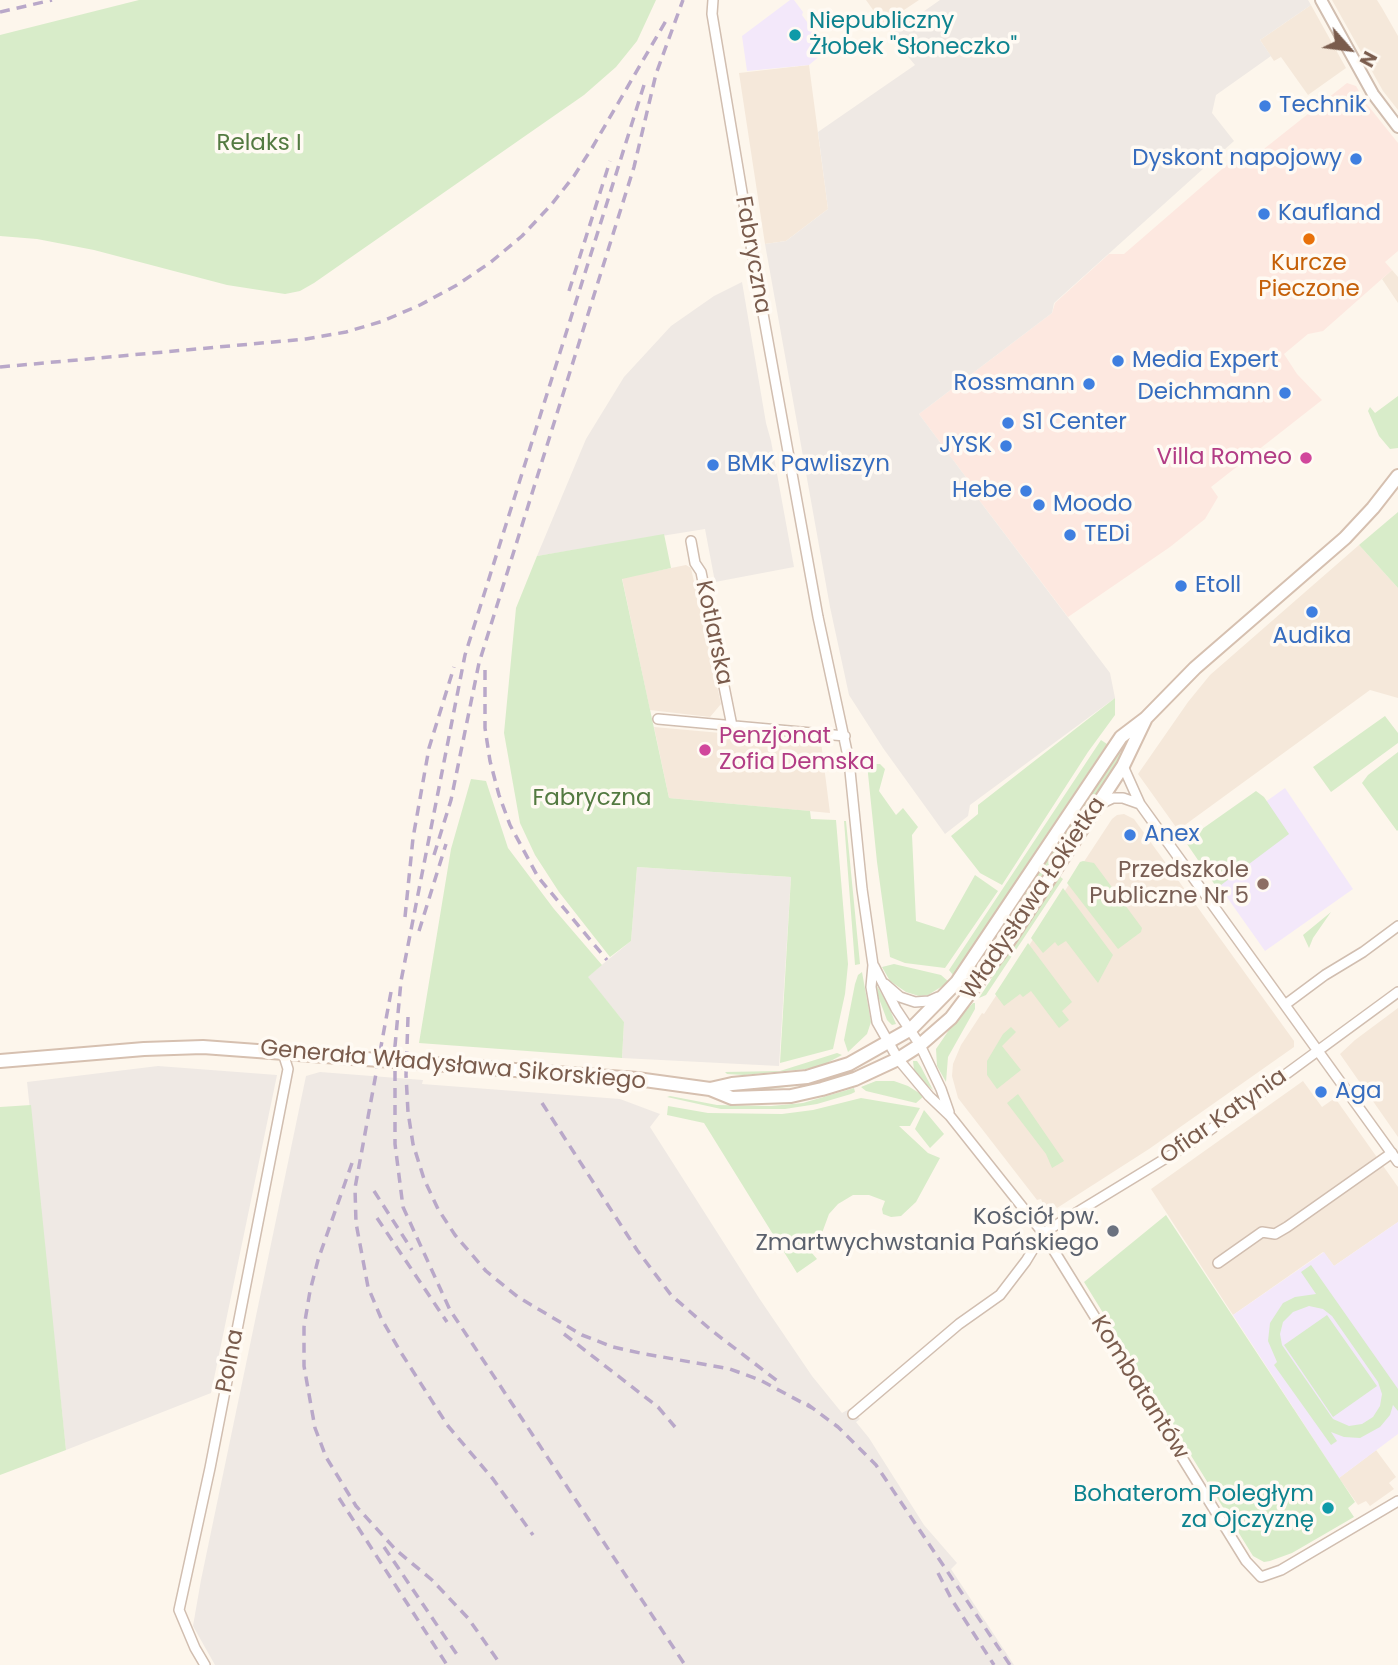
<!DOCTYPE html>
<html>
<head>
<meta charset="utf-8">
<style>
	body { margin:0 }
	#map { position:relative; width:1398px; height:1665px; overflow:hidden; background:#fdf6ec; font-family:Poppins,sans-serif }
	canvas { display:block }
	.north { position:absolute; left:1314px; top:14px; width:70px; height:70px; -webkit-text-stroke:5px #fffaf3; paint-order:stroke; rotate:118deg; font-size:19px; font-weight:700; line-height:28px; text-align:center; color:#7a5c4d }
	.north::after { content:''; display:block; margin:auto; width:24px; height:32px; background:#7a5c4d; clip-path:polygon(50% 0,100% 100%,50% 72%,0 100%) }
</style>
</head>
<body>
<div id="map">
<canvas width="1398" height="1665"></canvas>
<div class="north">N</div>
</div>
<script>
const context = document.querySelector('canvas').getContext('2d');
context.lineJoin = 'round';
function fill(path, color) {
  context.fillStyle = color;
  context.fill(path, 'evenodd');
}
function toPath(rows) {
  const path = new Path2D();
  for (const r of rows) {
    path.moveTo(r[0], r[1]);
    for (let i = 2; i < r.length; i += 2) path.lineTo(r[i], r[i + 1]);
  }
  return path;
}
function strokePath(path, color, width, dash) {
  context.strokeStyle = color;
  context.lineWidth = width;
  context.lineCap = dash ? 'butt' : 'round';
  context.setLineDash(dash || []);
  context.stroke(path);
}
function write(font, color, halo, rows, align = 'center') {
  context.font = font + ' Poppins,sans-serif';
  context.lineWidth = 7;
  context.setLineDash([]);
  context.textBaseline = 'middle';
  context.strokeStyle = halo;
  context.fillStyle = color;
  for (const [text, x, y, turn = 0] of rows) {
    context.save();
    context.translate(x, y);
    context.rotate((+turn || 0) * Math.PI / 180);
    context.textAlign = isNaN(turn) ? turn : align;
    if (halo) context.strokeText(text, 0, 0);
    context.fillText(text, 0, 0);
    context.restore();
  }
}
const residential = toPath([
	[866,0,919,0,883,24],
	[1332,0,1377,0,1382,8,1398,36,1398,110,1383,91],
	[1311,5,1346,68,1308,95,1281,57,1274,61,1260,40],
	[809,65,828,209,786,241,765,244,739,73],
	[1392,270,1398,277,1398,303,1382,279],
	[1359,545,1398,588,1398,698,1370,690,1178,830,1138,774,1188,702,1210,675],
	[686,565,691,568,721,704,710,717,650,710,622,578],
	[654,727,821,742,830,813,669,798],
	[1124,814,1134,819,1294,1041,1294,1047,1149,1149,1057,1208,1053,1203,1049,1206,1044,1206,1041,1199,1037,1200,958,1098,952,1076,953,1064,961,1045,982,1013,984,1014,1112,819,1117,815],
	[1398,1008,1398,1137,1340,1054,1355,1040],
	[1303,1081,1322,1107,1335,1098,1398,1187,1398,1222,1334,1266,1323,1252,1233,1315,1151,1189],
	[1376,1450,1396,1477,1389,1483,1394,1489,1370,1506,1366,1501,1358,1505,1339,1478]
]);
const commercial = toPath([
	[1347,83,1356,86,1366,103,1398,143,1398,251,1385,262,1392,270,1323,331,1308,334,1284,354,1297,374,1322,400,1211,487,1218,497,1205,519,1170,547,1068,617,973,492,971,484,919,414,1052,313,1055,303,1109,254,1124,254,1236,157,1250,160]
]);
const industrial = toPath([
	[940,0,1308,0,1311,5,1260,40,1271,56,1216,95,1212,113,1234,141,1054,303,1052,313,919,414,971,484,973,492,1110,673,1115,698,970,805,968,816,945,834,883,748,849,695,830,607,765,244,786,241,828,209,818,132,915,65,890,35],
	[742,282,766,423,771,441,794,567,715,582,705,529,537,556,586,439,624,377,671,326,714,296],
	[637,867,791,877,779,1066,622,1058,624,1022,587,977,631,941],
	[158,1066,277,1075,211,1393,66,1450,27,1082],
	[320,1072,423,1080,422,1084,620,1099,660,1114,650,1127,759,1298,812,1376,842,1413,851,1408,860,1419,856,1422,869,1438,924,1525,957,1563,951,1569,1014,1665,215,1665,193,1626,201,1580,306,1076]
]);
const education = toPath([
	[790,0,794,0,803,12,802,15,827,50,809,65,747,71,742,36],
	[1285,788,1353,889,1265,951,1195,852],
	[1398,1222,1398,1434,1339,1478,1233,1315,1324,1252,1334,1266]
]);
const green = toPath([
	[139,0,656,0,637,41,616,67,584,95,314,283,300,291,285,294,227,285,94,250,37,239,0,236,0,35],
	[1398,396,1398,448,1390,449,1379,436,1368,411,1370,407,1375,413],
	[1398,512,1398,588,1359,545],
	[664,534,671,568,622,579,669,798,810,811,811,819,836,820,848,964,845,994,833,1049,780,1063,791,877,637,867,631,941,610,957,559,892,535,855,520,823,504,733,516,608,537,556],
	[1115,698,1115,715,1088,752,1002,885,980,873,951,836,978,814,978,805],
	[1385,716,1398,733,1398,743,1331,792,1313,767],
	[1101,740,1107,744,953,975,949,970],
	[1119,751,1123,755,996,948,968,987,1011,921,1027,890,1063,832],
	[1398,752,1398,830,1397,831,1362,783,1368,775],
	[867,764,880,764,885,769,879,791,896,815,903,808,918,827,912,835,916,921,944,930,975,875,998,891,945,968,905,963,890,957,877,862],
	[471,779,486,781,508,848,554,909,602,965,588,977,624,1022,622,1058,419,1043,451,849],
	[1256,791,1264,797,1289,834,1217,888,1185,841],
	[844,821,846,821,860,964,855,965],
	[1083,861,1094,863,1142,928,1141,932,1118,949,1067,883,1080,862],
	[1058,875,1063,879,986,995,979,998],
	[1063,888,1113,955,1098,983,1066,941,1058,946,1055,942,1043,953,1031,938],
	[1331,912,1313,938,1309,948,1303,935],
	[1028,943,1072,1002,1062,1011,1069,1020,1059,1028,1031,991,1023,997,1020,994,1004,1006,995,994],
	[894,964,941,975,949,982,928,995,919,996,906,992,890,981,882,967],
	[862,972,871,1022,867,1034,848,1052,844,1040,855,984,858,975],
	[877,986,888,1005,896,1024,892,1025,887,1020,878,996],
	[973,1003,975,1003,975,1009,948,1057,946,1082,937,1066,936,1049,951,1027],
	[1011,1027,1016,1032,1002,1046,1021,1070,997,1089,987,1075,987,1061,1003,1034],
	[837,1053,842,1055,823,1065,806,1069,744,1075,727,1074,725,1072,780,1071],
	[913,1061,917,1061,921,1067,933,1090,920,1079,914,1070],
	[847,1070,847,1072,823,1080,802,1085,744,1092,731,1091],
	[876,1081,894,1081,908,1086,924,1096,916,1103,866,1091,861,1087],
	[854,1088,855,1092,851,1094,817,1104,785,1109,721,1109,667,1097,670,1096,717,1105,771,1106,803,1103],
	[1018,1094,1064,1161,1052,1168,1046,1154,1007,1103],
	[861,1098,920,1108,910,1126,899,1126,928,1153,940,1158,916,1202,901,1216,891,1217,883,1214,882,1209,885,1201,869,1195,853,1195,838,1204,829,1214,822,1233,824,1239,833,1240,827,1251,817,1240,813,1241,811,1252,817,1259,797,1273,704,1123,667,1115,668,1106,708,1113,782,1114,813,1110],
	[31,1105,66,1450,0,1475,0,1107],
	[924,1110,944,1134,930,1148,915,1129],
	[1166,1215,1355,1502,1348,1508,1354,1517,1292,1553,1270,1561,1264,1562,1253,1556,1084,1282],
	[1311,1265,1398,1389,1398,1411,1393,1405,1390,1415,1380,1427,1360,1438,1344,1437,1331,1432,1337,1441,1331,1445,1274,1365,1277,1362,1268,1341,1270,1323,1283,1303,1295,1297,1316,1294,1301,1272],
	[1309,1306,1323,1309,1332,1316,1378,1382,1382,1394,1380,1406,1373,1417,1362,1424,1349,1426,1333,1419,1282,1345,1280,1334,1283,1322,1293,1312],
	[1327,1315,1377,1386,1333,1417,1284,1345]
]);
const minor = toPath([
	[713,0,712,14,756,275,818,617,849,761,862,889,873,965,871,987,877,1022,898,1059,929,1096,950,1116,1043,1233,1246,1561,1261,1577,1281,1570,1398,1501],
	[691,541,695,563,701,572,732,726],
	[658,719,845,736],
	[1123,766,1140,804,1398,1162],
	[1098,805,1113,798,1123,798,1140,804],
	[874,966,896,1009,920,1045,941,1089,949,1112],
	[885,984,900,997,915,1002,929,1001,938,997],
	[1286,1004,1325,975,1363,952,1398,926],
	[1043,1233,1199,1138,1398,992],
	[1218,1263,1262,1232,1275,1234,1287,1227,1392,1153],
	[853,1414,959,1324,1000,1295,1026,1261,1043,1233],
	[205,1665,195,1648,179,1610,210,1468,288,1069,283,1053]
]);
const tertiary = toPath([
	[1321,0,1373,94,1398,127]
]);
const secondary = toPath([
	[0,1061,144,1049,203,1047,637,1079,710,1089,732,1098,791,1096,822,1089,855,1079,898,1059,920,1045,951,1018,1006,945,1123,766,1146,718],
	[710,1089,732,1084,807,1077,849,1064,911,1029,957,982,1121,737,1146,718,1195,668,1345,538,1373,508,1398,476]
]);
const rail = toPath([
	[0,12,52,0],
	[644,85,465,655,401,981,395,1046,395,1144,403,1207,450,1310,685,1665],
	[569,291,610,161],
	[0,367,306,339,346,332,383,321,420,305,457,285,491,262,522,236,551,205,574,176,592,148,667,19],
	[485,670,485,728,490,761,499,795,510,825,538,877,607,960],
	[434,855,451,800,479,663,634,167,656,74,683,0],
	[405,917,413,838,429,748,454,667],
	[419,931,446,844],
	[391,992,355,1188,356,1223,368,1287,381,1318,400,1351,448,1426,493,1479,533,1535],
	[408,1017,406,1075,408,1112,413,1144,424,1179,438,1209,455,1235,486,1271,518,1297,582,1335,613,1347,640,1353,730,1369,760,1380,814,1409],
	[542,1103,637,1250,671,1295,711,1330,780,1383],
	[352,1163,318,1260,310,1291,304,1327,304,1366,315,1428,326,1457,356,1506,396,1550,432,1580,449,1598,468,1618,501,1665],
	[374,1191,412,1250],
	[377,1218,447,1322],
	[564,1334,658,1407,675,1427],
	[807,1404,838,1427,876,1465,1010,1665],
	[339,1498,447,1665],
	[384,1547,460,1659],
	[938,1573,952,1600,994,1665]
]);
const markers = [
	[795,35,7,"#0f9aa8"],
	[1265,106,7,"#3f7fe0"],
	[1356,159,7,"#3f7fe0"],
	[1264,214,7,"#3f7fe0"],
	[1309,239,7,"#e8710a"],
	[1118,361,7,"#3f7fe0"],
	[1089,384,7,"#3f7fe0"],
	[1285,393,7,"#3f7fe0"],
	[1008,423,7,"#3f7fe0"],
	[1006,446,7,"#3f7fe0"],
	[1306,458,7,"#d1479c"],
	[713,465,7,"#3f7fe0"],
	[1026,491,7,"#3f7fe0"],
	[1039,505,7,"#3f7fe0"],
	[1070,535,7,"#3f7fe0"],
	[1181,586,7,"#3f7fe0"],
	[1312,612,7,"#3f7fe0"],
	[705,750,7,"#d1479c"],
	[1130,835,7,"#3f7fe0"],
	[1263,884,7,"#8d6e63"],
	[1321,1092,7,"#3f7fe0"],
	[1113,1231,7,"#6b7280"],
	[1328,1508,7,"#0f9aa8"]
];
const cultureNames = [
	["Niepubliczny",809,22],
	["Żłobek \"Słoneczko\"",809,48],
	["Bohaterom Poległym",1314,1495,"right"],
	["za Ojczyznę",1314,1521,"right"]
];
const shopNames = [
	["Technik",1279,106],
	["Dyskont napojowy",1342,159,"right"],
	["Kaufland",1278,214],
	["Media Expert",1132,361],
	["Rossmann",1075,384,"right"],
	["Deichmann",1271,393,"right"],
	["S1 Center",1022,423],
	["JYSK",992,446,"right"],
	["BMK Pawliszyn",727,465],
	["Hebe",1012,491,"right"],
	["Moodo",1053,505],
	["TEDi",1084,535],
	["Etoll",1195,586],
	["Audika",1312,637,"center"],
	["Anex",1144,835],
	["Aga",1335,1092]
];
const parkNames = [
	["Relaks I",259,144],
	["Fabryczna",592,799]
];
const streetNames = [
	["Fabryczna",752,255,80],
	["Kotlarska",713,633,78],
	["Władysława Łokietka",1034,899,-56],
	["Generała Władysława Sikorskiego",453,1066,5],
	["Ofiar Katynia",1224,1117,-35],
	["Polna",231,1361,-79],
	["Kombatantów",1139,1388,58]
];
const foodNames = [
	["Kurcze",1309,264],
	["Pieczone",1309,290]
];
const hotelNames = [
	["Villa Romeo",1292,458],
	["Penzjonat",719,737,"left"],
	["Zofia Demska",719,763,"left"]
];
const educationNames = [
	["Przedszkole",1249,871],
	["Publiczne Nr 5",1249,897]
];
const worshipNames = [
	["Kościół pw.",1099,1218],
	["Zmartwychwstania Pańskiego",1099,1244]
];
fill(residential, '#f5e8da');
fill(commercial, '#fde8e0');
fill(industrial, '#efe9e4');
fill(education, '#f3e8fa');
fill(green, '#d8ecc9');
strokePath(minor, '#d1beb0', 12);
strokePath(tertiary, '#d1beb0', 14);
strokePath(secondary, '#d6c0b0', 16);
strokePath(minor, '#fff', 9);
strokePath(tertiary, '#fff', 10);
strokePath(secondary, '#fff', 12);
strokePath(rail, '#b9a8c9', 3.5, [10, 7]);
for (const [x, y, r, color] of markers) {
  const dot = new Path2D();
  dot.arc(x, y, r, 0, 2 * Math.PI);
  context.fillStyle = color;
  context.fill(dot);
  strokePath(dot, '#fffaf3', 2.5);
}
write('23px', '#0d838f', '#fffaf3', cultureNames, 'left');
write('23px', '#366cbe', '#fffaf3', shopNames, 'left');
write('23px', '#537a41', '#fffaf3', parkNames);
write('23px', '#7a5c4d', '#fffaf3', streetNames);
write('23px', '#c56008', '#fffaf3', foodNames);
write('23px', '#b23c85', '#fffaf3', hotelNames, 'right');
write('23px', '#785e54', '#fffaf3', educationNames, 'right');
write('23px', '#5b616d', '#fffaf3', worshipNames, 'right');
</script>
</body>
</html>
